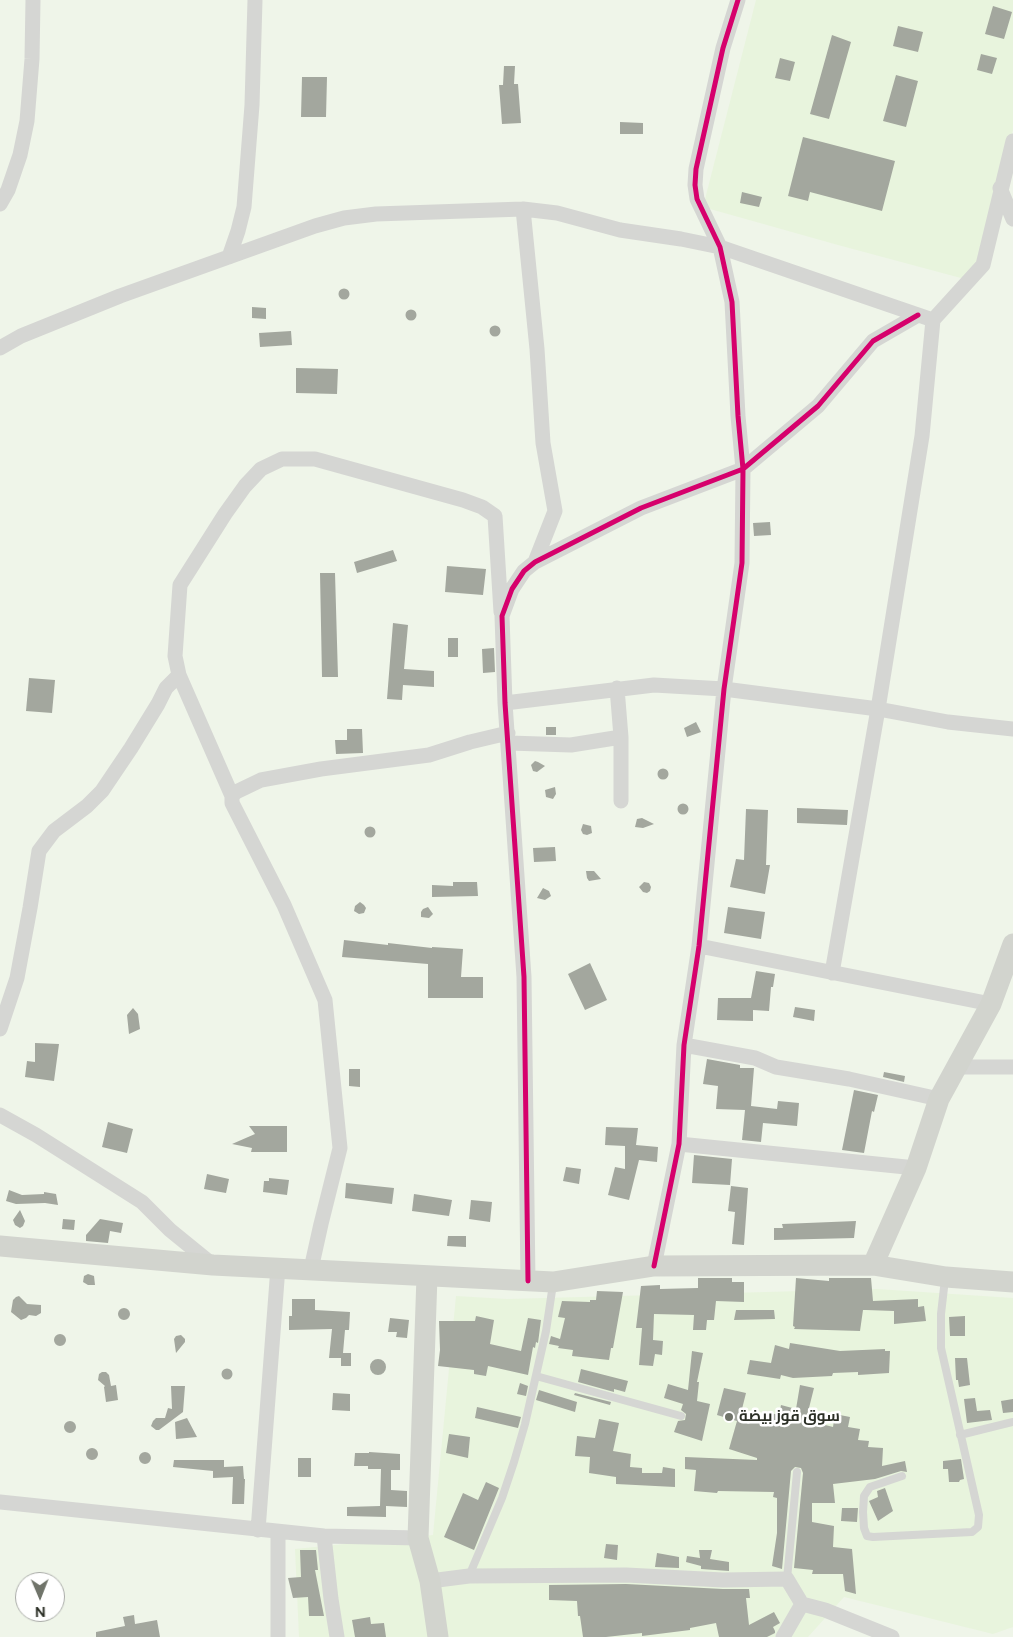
<!DOCTYPE html>
<html>
<head>
<meta charset="utf-8">
<style>
	body { margin:0 }
	#map { position:relative; width:1013px; height:1637px; overflow:hidden; background:#eff5e9; font-family:Figtree,sans-serif }
	canvas { display:block }
	.north { position:absolute; left:15px; top:1572px; width:50px; height:50px; box-sizing:border-box; background:#fff; border:1px solid #aaaca8; border-radius:50%; rotate:179deg; font-size:14px; font-weight:700; line-height:20px; text-align:center; color:#2b2f26 }
	.north::after { content:''; display:block; margin:auto; width:18px; height:22px; background:#70746a; clip-path:polygon(50% 0,100% 100%,50% 72%,0 100%) }
</style>
</head>
<body>
<div id="map">
<canvas width="1013" height="1637"></canvas>
<div class="north">N</div>
</div>
<script>
const context = document.querySelector('canvas').getContext('2d');
context.lineJoin = 'round';
function fill(path, color) {
  context.fillStyle = color;
  context.fill(path, 'evenodd');
}
function toPath(rows) {
  const path = new Path2D();
  for (const r of rows) {
    if (r.length === 3) {
      path.moveTo(r[0] + r[2], r[1]);
      path.arc(r[0], r[1], r[2], 0, 2 * Math.PI);
      continue;
    }
    path.moveTo(r[0], r[1]);
    for (let i = 2; i < r.length; i += 2) path.lineTo(r[i], r[i + 1]);
  }
  return path;
}
function strokePath(path, color, width, dash) {
  context.strokeStyle = color;
  context.lineWidth = width;
  context.lineCap = dash ? 'butt' : 'round';
  context.setLineDash(dash || []);
  context.stroke(path);
}
function write(font, color, halo, rows, align = 'center') {
  context.font = font + ' Figtree,Cairo,sans-serif';
  context.lineWidth = 5;
  context.setLineDash([]);
  context.textBaseline = 'middle';
  context.strokeStyle = halo;
  context.fillStyle = color;
  for (const [text, x, y, turn = 0] of rows) {
    context.save();
    context.translate(x, y);
    context.rotate((+turn || 0) * Math.PI / 180);
    context.textAlign = isNaN(turn) ? turn : align;
    if (halo) context.strokeText(text, 0, 0);
    context.fillText(text, 0, 0);
    context.restore();
  }
}
const built = toPath([
	[756,0,1013,0,1013,130,972,281,838,245,703,207],
	[877,1289,1013,1298,1013,1627,993,1634,844,1597,808,1637,299,1637,295,1549,433,1535,456,1296,507,1299]
]);
const building = toPath([
	[993,6,1012,12,1004,39,985,34],
	[898,26,923,32,918,52,893,46],
	[832,35,851,42,829,119,810,114],
	[981,54,997,58,992,74,977,70],
	[780,58,795,62,790,81,775,78],
	[504,66,515,66,514,84,518,84,521,123,502,124,499,85,503,85],
	[896,75,918,81,906,127,883,121],
	[302,77,327,77,326,117,301,117],
	[620,122,643,123,643,134,620,134],
	[803,137,895,161,882,211,810,192,808,201,788,196],
	[742,192,762,197,759,207,740,203],
	[344,294,5.5],
	[252,307,266,308,266,319,252,318],
	[411,315,5.5],
	[495,331,5.5],
	[291,331,292,345,260,347,259,333],
	[296,368,338,369,337,394,296,393],
	[770,522,771,535,754,536,753,523],
	[393,550,397,561,357,573,354,562],
	[447,566,486,569,483,595,445,592],
	[320,573,335,573,338,677,322,677],
	[393,623,408,625,404,669,434,671,434,687,403,685,402,700,387,699],
	[448,638,458,638,458,657,448,657],
	[494,648,495,672,483,673,482,649],
	[29,678,55,680,52,713,26,711],
	[696,722,701,732,687,737,684,728],
	[546,727,556,727,556,735,546,735],
	[347,729,362,729,363,753,336,754,335,740,347,740],
	[535,761,538,762,545,766,537,772,533,771,531,765],
	[663,774,5.5],
	[555,787,556,794,553,799,546,797,545,790],
	[683,809,5.5],
	[797,808,848,810,847,825,797,823],
	[746,809,768,810,766,865,770,865,765,894,730,887,736,859,744,860],
	[642,818,654,824,643,828,635,827,637,819],
	[583,824,591,826,592,833,587,835,583,834,581,830],
	[370,832,5.5],
	[555,847,556,861,534,862,533,848],
	[586,871,594,871,601,879,589,881,587,878],
	[453,882,477,882,478,896,432,897,432,885,453,886],
	[644,882,649,883,651,887,650,891,647,893,643,892,639,887],
	[543,888,549,891,551,896,545,900,537,898],
	[360,902,364,905,366,908,364,913,359,914,354,911,355,906],
	[428,907,433,914,429,918,421,917,421,912,423,909],
	[728,907,765,912,761,939,724,933],
	[344,940,388,945,388,943,432,948,432,947,463,949,461,977,483,977,483,998,428,998,428,964,342,957],
	[590,963,607,1000,585,1010,568,974],
	[756,971,775,974,773,987,771,987,769,1011,753,1010,753,1021,717,1020,718,998,751,998],
	[795,1007,815,1010,814,1021,793,1017],
	[133,1008,138,1014,140,1029,129,1034,127,1015],
	[35,1043,59,1044,54,1081,25,1077,27,1061,35,1062],
	[707,1059,740,1065,740,1068,754,1068,751,1106,777,1109,778,1101,799,1103,797,1126,763,1123,761,1142,742,1140,745,1110,716,1109,718,1086,703,1084],
	[349,1069,360,1069,360,1087,349,1086],
	[884,1072,905,1076,904,1082,883,1077],
	[854,1090,878,1095,874,1112,872,1111,864,1153,842,1150],
	[108,1122,133,1129,127,1153,102,1147],
	[249,1126,287,1126,287,1152,251,1152,252,1148,232,1144,255,1134],
	[606,1127,638,1128,636,1145,658,1147,657,1162,639,1160,629,1200,608,1195,615,1167,625,1169,625,1146,605,1145],
	[694,1155,732,1159,730,1185,692,1183],
	[566,1167,581,1169,579,1184,563,1181],
	[207,1174,229,1179,226,1193,204,1189],
	[269,1178,289,1180,287,1195,263,1192,264,1181,269,1181],
	[346,1183,394,1188,392,1204,345,1198],
	[731,1186,748,1188,744,1245,732,1244,735,1212,728,1211],
	[9,1190,22,1195,44,1194,44,1192,56,1194,58,1205,45,1203,16,1204,6,1201],
	[414,1194,452,1200,449,1216,412,1211],
	[471,1200,492,1202,490,1222,469,1219],
	[20,1210,25,1221,23,1226,20,1228,15,1225,13,1220],
	[63,1219,75,1220,74,1230,62,1229],
	[100,1219,123,1223,121,1233,110,1231,108,1243,86,1241,86,1235],
	[856,1221,854,1238,774,1240,774,1228,783,1228,782,1224],
	[448,1236,466,1236,466,1247,447,1246],
	[88,1274,94,1276,95,1285,88,1285,83,1282,84,1276],
	[698,1278,732,1278,732,1282,744,1282,744,1302,716,1301,714,1320,707,1320,706,1330,693,1330,694,1315,654,1314,653,1340,663,1341,662,1355,655,1354,653,1366,639,1365,642,1328,636,1328,641,1286,660,1285,660,1289,698,1288],
	[796,1278,829,1281,829,1278,871,1278,873,1301,918,1299,918,1307,924,1306,926,1321,894,1324,894,1311,866,1310,863,1310,860,1331,794,1329,795,1327,793,1326],
	[597,1291,623,1292,613,1348,611,1348,609,1360,572,1356,573,1350,558,1348,559,1346,549,1344,551,1336,560,1339,565,1318,558,1317,562,1301,590,1302,590,1300,596,1300],
	[19,1296,27,1304,41,1305,41,1313,36,1316,29,1315,26,1318,21,1320,11,1312,13,1300,16,1297],
	[292,1299,315,1299,315,1310,350,1312,349,1330,345,1330,343,1353,351,1353,351,1366,341,1366,341,1358,329,1358,332,1329,289,1330,289,1316,292,1316],
	[124,1314,6],
	[736,1310,774,1310,775,1319,734,1320],
	[476,1316,494,1320,490,1344,521,1351,528,1318,541,1320,538,1343,536,1342,535,1348,533,1347,528,1375,488,1366,486,1376,474,1374,474,1370,438,1366,440,1350,439,1321,475,1321],
	[965,1316,965,1336,950,1336,949,1317],
	[390,1318,409,1320,407,1338,396,1337,397,1332,388,1332],
	[60,1340,6],
	[181,1335,185,1339,185,1342,176,1353,174,1339,176,1336],
	[790,1343,840,1351,885,1349,885,1351,890,1351,889,1373,858,1375,858,1372,833,1373,832,1376,793,1378,781,1375,780,1379,747,1374,750,1360,771,1363,775,1345,789,1349],
	[692,1351,703,1353,697,1382,699,1382,697,1401,710,1404,702,1441,674,1432,678,1421,685,1420,686,1414,681,1410,683,1404,664,1398,668,1384,688,1390],
	[955,1358,967,1358,970,1385,959,1387,958,1380,956,1380],
	[378,1367,8],
	[227,1374,5.5],
	[581,1369,628,1381,625,1392,614,1389,614,1392,578,1382],
	[102,1372,106,1372,109,1375,111,1386,116,1385,118,1400,106,1402,104,1387,105,1386,98,1380,99,1374],
	[520,1383,528,1386,526,1396,517,1394],
	[800,1385,814,1388,806,1420,833,1427,835,1414,850,1417,848,1427,860,1429,858,1440,869,1441,868,1447,883,1448,882,1466,905,1461,907,1472,901,1471,875,1479,833,1484,835,1503,812,1503,812,1522,834,1526,833,1547,852,1549,856,1594,845,1591,843,1574,812,1574,813,1570,794,1568,803,1473,801,1468,795,1467,791,1471,782,1569,772,1566,777,1533,777,1498,773,1497,774,1492,718,1491,717,1493,694,1491,696,1470,685,1469,685,1457,757,1460,757,1458,729,1449,737,1421,717,1415,724,1388,746,1393,741,1413,764,1420,766,1412,779,1415,781,1405,796,1409],
	[171,1386,185,1386,183,1412,159,1430,156,1430,151,1426,153,1421,156,1418,165,1418,168,1408,172,1409],
	[539,1390,577,1402,575,1412,536,1400],
	[333,1393,350,1394,350,1411,332,1410],
	[575,1393,611,1402,610,1405,574,1395],
	[975,1398,977,1411,990,1410,992,1420,967,1423,964,1399],
	[1013,1399,1013,1412,1003,1413,1001,1401],
	[477,1407,521,1417,518,1428,475,1418],
	[187,1418,197,1437,176,1439,175,1422],
	[599,1419,619,1423,613,1451,631,1454,630,1467,642,1468,642,1473,662,1473,663,1467,675,1469,675,1487,616,1484,616,1477,589,1473,590,1457,575,1456,577,1436,595,1438],
	[70,1427,6],
	[449,1434,470,1437,468,1458,446,1453],
	[92,1454,6],
	[369,1452,400,1454,400,1470,391,1470,391,1490,407,1491,407,1507,386,1506,386,1517,347,1516,347,1507,380,1506,381,1469,368,1469,368,1466,354,1466,355,1453,369,1453],
	[145,1458,6],
	[298,1458,311,1458,311,1477,298,1477],
	[961,1459,964,1479,960,1480,959,1482,949,1482,948,1469,943,1469,943,1461],
	[174,1460,224,1460,224,1467,243,1466,244,1479,245,1479,244,1504,232,1504,233,1477,213,1478,213,1471,173,1467],
	[486,1482,499,1488,474,1550,444,1537,463,1493,478,1500],
	[885,1488,893,1511,878,1521,869,1501,878,1497,877,1491],
	[842,1508,858,1508,857,1522,841,1521],
	[606,1544,618,1545,617,1560,604,1558],
	[300,1550,316,1550,318,1570,315,1570,324,1616,309,1616,308,1597,293,1598,288,1578,301,1577],
	[699,1550,712,1550,710,1559,729,1562,729,1571,701,1569,701,1566,686,1562,687,1556,700,1558],
	[657,1553,679,1557,679,1568,655,1567],
	[626,1584,723,1589,749,1589,750,1598,746,1598,749,1625,774,1612,780,1623,773,1627,775,1631,775,1633,767,1637,719,1637,716,1623,690,1628,690,1630,642,1636,642,1633,606,1637,583,1637,580,1616,578,1616,577,1601,549,1600,549,1585],
	[134,1615,135,1624,157,1620,160,1637,96,1637,96,1632,125,1626,123,1617],
	[370,1617,371,1624,384,1623,386,1637,355,1637,352,1620]
]);
const lane = toPath([
	[536,1376,681,1416],
	[960,1435,1013,1422],
	[902,1476,870,1487,864,1496,863,1512,864,1528,867,1536,873,1537,972,1532,978,1527,979,1515,941,1348,941,1314,945,1279],
	[469,1576,502,1498,514,1462,525,1424,546,1331,553,1284],
	[787,1579,797,1472]
]);
const street = toPath([
	[1000,188,1013,219],
	[0,204,8,190,20,155,27,121,32,59,33,0],
	[523,209,537,349,543,443,555,511,535,562],
	[229,257,238,231,244,207,252,105,255,0],
	[0,348,21,336,120,296,315,226,344,218,376,214,523,209,557,213,620,230,681,239,720,247,933,320],
	[617,688,621,737,621,801],
	[505,703,654,685,724,689,878,709,948,722,1013,729],
	[509,743,571,745,621,737],
	[232,796,179,675,175,656,180,585,225,514,245,486,261,469,282,459,315,459,463,500,482,507,495,516,501,612],
	[699,946,991,1004],
	[832,973,878,709,922,436,933,320,983,265,1013,141],
	[0,1029,17,978,30,908,39,851,54,831,87,806,102,791,131,748,158,704,166,688,179,675],
	[684,1045,755,1058,776,1067,849,1079,939,1099],
	[957,1067,1013,1067],
	[0,1115,36,1135,142,1202,170,1230,213,1265],
	[679,1144,916,1168],
	[654,1266,679,1144,684,1045,699,946,724,689,742,563,743,469,738,416,732,302,720,247,697,199,695,185,696,169,723,48,738,0],
	[311,1269,321,1224,340,1148,325,1000,284,905,232,803,232,796,236,792,261,780,321,769,429,755,470,742,508,733],
	[528,1281,524,977,505,703,502,616,512,589,524,571,535,562,641,508,743,469,818,406,873,341,918,315],
	[0,1502,324,1536,418,1538],
	[258,1530,278,1267],
	[278,1532,278,1637],
	[324,1536,331,1599,337,1637],
	[430,1581,469,1576,626,1575,723,1580,787,1579,802,1604,825,1610,892,1637],
	[783,1637,802,1604]
]);
const secondary = toPath([
	[0,1246,213,1265,553,1282,654,1266,873,1265,946,1277,1013,1282],
	[873,1265,916,1168,939,1099,991,1004,1013,944],
	[427,1276,418,1538,430,1581,438,1637]
]);
const cycleway = toPath([
	[654,1266,679,1144,684,1045,699,946,724,689,742,563,743,469,738,416,732,302,720,247,697,199,695,185,696,169,723,48,738,0],
	[528,1281,524,977,505,703,502,616,512,589,524,571,535,562,641,508,743,469,818,406,873,341,918,315]
]);
const markers = [
	[729,1417,5,"#70746a"]
];
const poiNames = [
	["سوق قوز بيضة",739,1417]
];
fill(built, '#e8f4dd');
fill(building, '#a3a79e');
strokePath(lane, '#d5d6d3', 8);
strokePath(street, '#d5d6d3', 15);
strokePath(secondary, '#d2d4ce', 21);
strokePath(cycleway, '#d6006c', 5);
for (const [x, y, r, color] of markers) {
  const dot = new Path2D();
  dot.arc(x, y, r, 0, 2 * Math.PI);
  context.fillStyle = color;
  context.fill(dot);
  strokePath(dot, '#fff', 2);
}
write('bold 15px', '#2b2f26', '#fff', poiNames, 'left');
</script>
</body>
</html>
